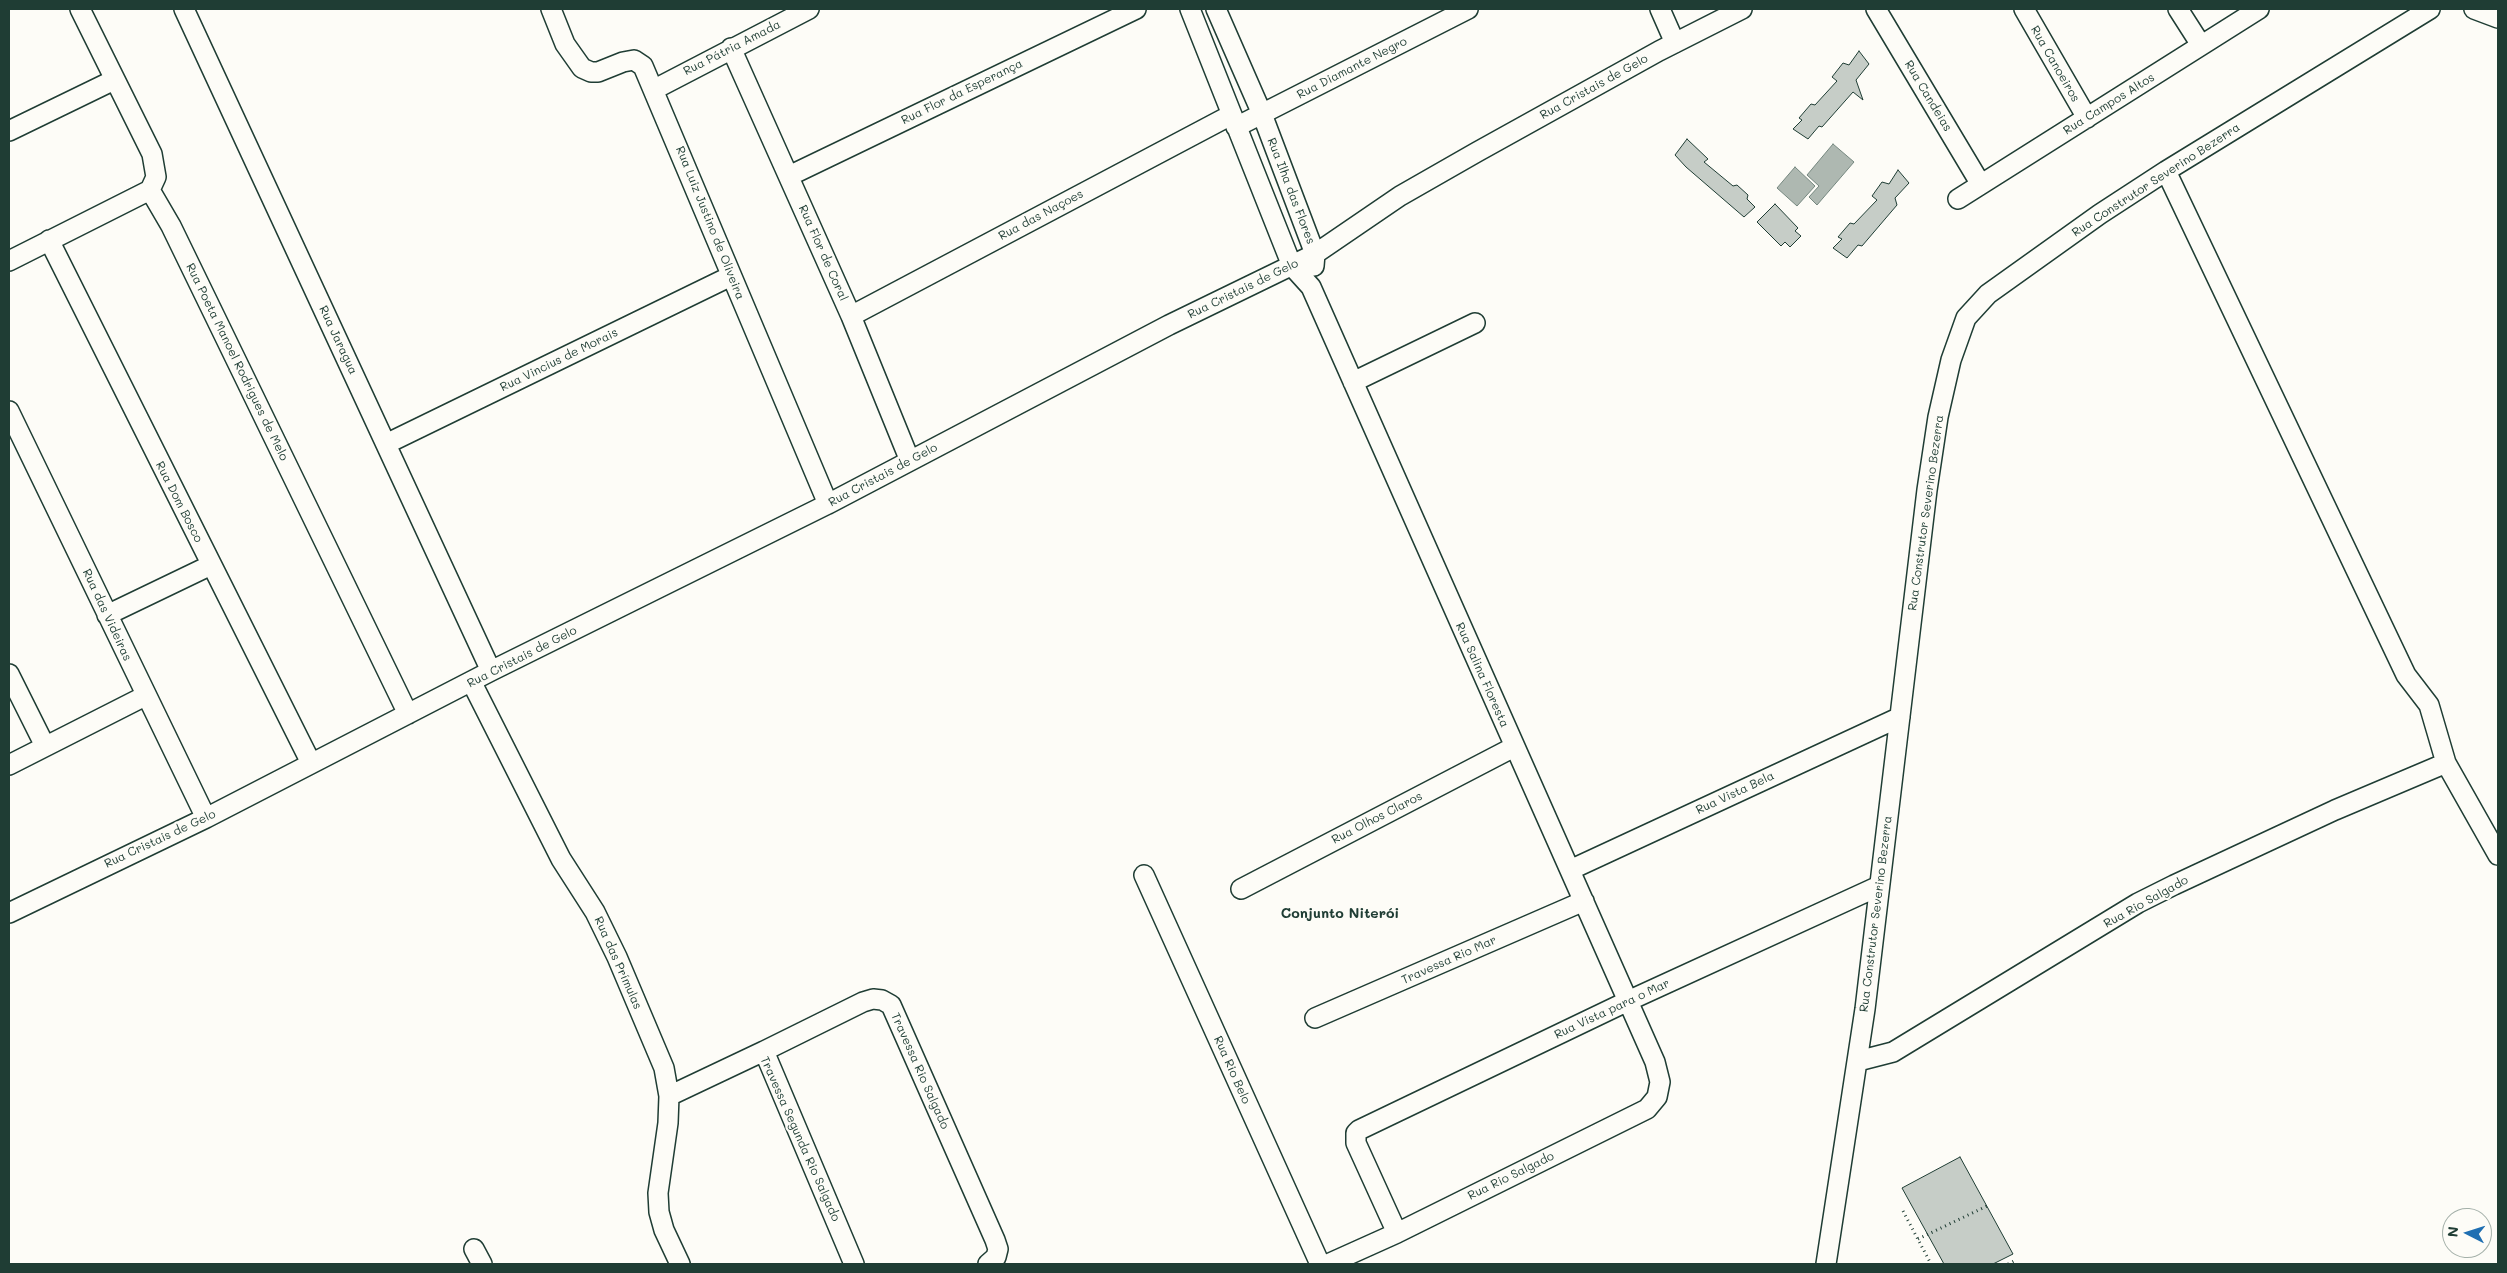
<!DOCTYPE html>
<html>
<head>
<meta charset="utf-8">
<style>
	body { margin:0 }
	#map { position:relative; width:2507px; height:1273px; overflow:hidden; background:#fdfcf7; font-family:Mali,sans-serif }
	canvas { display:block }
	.frame { position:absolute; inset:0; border:10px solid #1f3d34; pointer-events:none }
	.north { position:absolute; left:2442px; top:1208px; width:50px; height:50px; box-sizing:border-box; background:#fdfcf7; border:1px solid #a4b0a9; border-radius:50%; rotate:275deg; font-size:14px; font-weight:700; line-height:20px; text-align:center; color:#1f3d34 }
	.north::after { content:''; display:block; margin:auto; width:18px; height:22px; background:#1f6fb2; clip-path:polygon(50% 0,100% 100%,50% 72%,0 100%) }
</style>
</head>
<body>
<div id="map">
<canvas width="2507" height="1273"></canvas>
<div class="frame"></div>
<div class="north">N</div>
</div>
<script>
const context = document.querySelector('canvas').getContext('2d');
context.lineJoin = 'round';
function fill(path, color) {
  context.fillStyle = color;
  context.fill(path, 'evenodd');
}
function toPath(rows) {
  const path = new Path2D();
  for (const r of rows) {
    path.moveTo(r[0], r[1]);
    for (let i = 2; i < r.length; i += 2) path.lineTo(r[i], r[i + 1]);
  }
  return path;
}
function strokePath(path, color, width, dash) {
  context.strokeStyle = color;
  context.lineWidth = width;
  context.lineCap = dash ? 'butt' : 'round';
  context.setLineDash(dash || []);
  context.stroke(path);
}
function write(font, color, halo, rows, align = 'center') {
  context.font = font + ' Mali,sans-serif';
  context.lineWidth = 4.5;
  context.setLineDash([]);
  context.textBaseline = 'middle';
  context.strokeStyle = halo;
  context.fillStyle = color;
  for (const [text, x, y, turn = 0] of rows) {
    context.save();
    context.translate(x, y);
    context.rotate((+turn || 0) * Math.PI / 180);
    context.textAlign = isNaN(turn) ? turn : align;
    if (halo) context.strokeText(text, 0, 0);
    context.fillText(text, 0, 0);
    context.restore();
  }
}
const water = toPath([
	[1833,144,1854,162,1817,205,1809,197,1819,186,1807,175,1833,144],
	[1795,167,1815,186,1797,206,1777,188,1795,167]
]);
const building = toPath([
	[1859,51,1869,64,1856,80,1863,100,1853,92,1822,127,1819,126,1808,139,1793,129,1802,120,1799,118,1811,104,1815,105,1837,81,1832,77,1843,63,1849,65,1859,51],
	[1687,139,1708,159,1704,162,1733,186,1737,185,1748,195,1747,199,1755,207,1744,217,1686,167,1675,155,1687,139],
	[1898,170,1909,183,1895,198,1897,205,1862,246,1858,245,1847,258,1833,248,1842,239,1838,237,1850,223,1854,224,1877,200,1872,196,1882,182,1889,184,1898,170],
	[1775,204,1798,228,1795,231,1801,236,1790,247,1785,242,1781,246,1757,222,1775,204],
	[1960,1157,2013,1254,1993,1264,1944,1264,1902,1188,1960,1157]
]);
const path = toPath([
	[1903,1211,1931,1264],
	[1918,1239,1987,1206],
	[2008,1264,2016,1260]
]);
const minor = toPath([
	[80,9,152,154,156,177,150,190,171,226,408,714],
	[184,9,491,671],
	[551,9,565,44,582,68,591,72,598,72,623,62,634,60,643,66,828,504],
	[1190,9,1292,266,1311,287,1655,1062,1660,1082,1657,1097,1647,1109,1397,1233,1328,1264],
	[1216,9,1262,114,1315,254,1314,266],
	[1660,9,1675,43],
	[1876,9,1980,183],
	[2024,9,2087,118],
	[2178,9,2201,45],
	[2474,9,2498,18],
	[731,48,851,316,910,461],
	[655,89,809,9],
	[1236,127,1468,9],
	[9,131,114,80],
	[2166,171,2406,675,2429,705,2446,763,2498,855],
	[789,176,1136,9],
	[1958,199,2259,9],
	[49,240,311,763],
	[9,261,150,190],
	[851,316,1231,115],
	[1353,382,1475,323],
	[9,411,206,818],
	[386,444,731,276],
	[107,615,211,565],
	[9,674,45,746],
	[472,683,561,859,595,912,617,957,664,1068,669,1096,668,1123,658,1193,659,1212,664,1230,680,1264],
	[9,765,145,696],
	[1570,870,1900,717],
	[1144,875,1320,1264],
	[1241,889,1514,747],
	[9,913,206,818,491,671,828,504,1169,325,1315,254,1400,196,1477,152,1659,51,1742,9],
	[1315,1018,1584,901],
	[764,1051,863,1002,873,999,882,1000,891,1005,995,1240,998,1249,996,1257,988,1264],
	[1858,1061,1893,1052,2138,903,2174,885,2335,810,2446,763],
	[669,1096,764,1051,854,1264],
	[1397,1233,1356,1143,1356,1133,1359,1130,1628,1001,1879,886],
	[474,1249,482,1264],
	[1826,1264,1865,1009,1927,490,1938,417,1951,360,1966,318,1988,294,2100,214,2166,171,2430,9]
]);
const streetNames = [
	["Rua Pátria Amada",732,48,-27],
	["Rua Canoeiros",2055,64,60],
	["Rua Diamante Negro",1352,68,-27],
	["Rua Cristais de Gelo",1594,87,-29],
	["Rua Flor da Esperança",962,92,-26],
	["Rua Candeias",1928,96,59],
	["Rua Campos Altos",2109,104,-32],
	["Rua Construtor Severino Bezerra",2156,180,-33],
	["Rua Ilha das Flores",1291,191,69],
	["Rua das Naçoes",1041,215,-28],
	["Rua Luiz Justino de Oliveira",710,223,68],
	["Rua Flor de Coral",823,253,66],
	["Rua Cristais de Gelo",1243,289,-26],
	["Rua Jaragua",338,340,65],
	["Rua Vincius de Morais",559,360,-26],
	["Rua Poeta Manoel Rodrigues de Melo",237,362,64],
	["Rua Cristais de Gelo",883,475,-28],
	["Rua Dom Bosco",179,502,63],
	["Rua Construtor Severino Bezerra",1926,513,-82],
	["Rua das Videiras",107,615,65],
	["Rua Cristais de Gelo",522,657,-27],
	["Rua Salina Floresta",1482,675,66],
	["Rua Vista Bela",1735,793,-25],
	["Rua Olhos Claros",1377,818,-27],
	["Rua Cristais de Gelo",160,839,-25],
	["Rua Rio Salgado",2146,902,-29],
	["Rua Construtor Severino Bezerra",1876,914,-83],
	["Travessa Rio Mar",1449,960,-24],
	["Rua das Prímulas",618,963,66],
	["Rua Vista para o Mar",1612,1009,-25],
	["Rua Rio Belo",1232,1070,66],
	["Travessa Rio Salgado",920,1071,66],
	["Travessa Segunda Rio Salgado",800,1139,66],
	["Rua Rio Salgado",1511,1176,-26]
];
const neighbourhoodNames = [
	["Conjunto Niterói",1340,914]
];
fill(water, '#aeb8b1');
strokePath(water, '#75877f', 1);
fill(building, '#c6cdc7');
strokePath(building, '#1f3d34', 1);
strokePath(minor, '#1f3d34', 22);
strokePath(path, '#1f3d34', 3, [1, 4]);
strokePath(minor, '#fdfcf7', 19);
write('12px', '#1f3d34', '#fdfcf7', streetNames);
write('bold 14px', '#1f3d34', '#fdfcf7', neighbourhoodNames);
</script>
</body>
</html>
